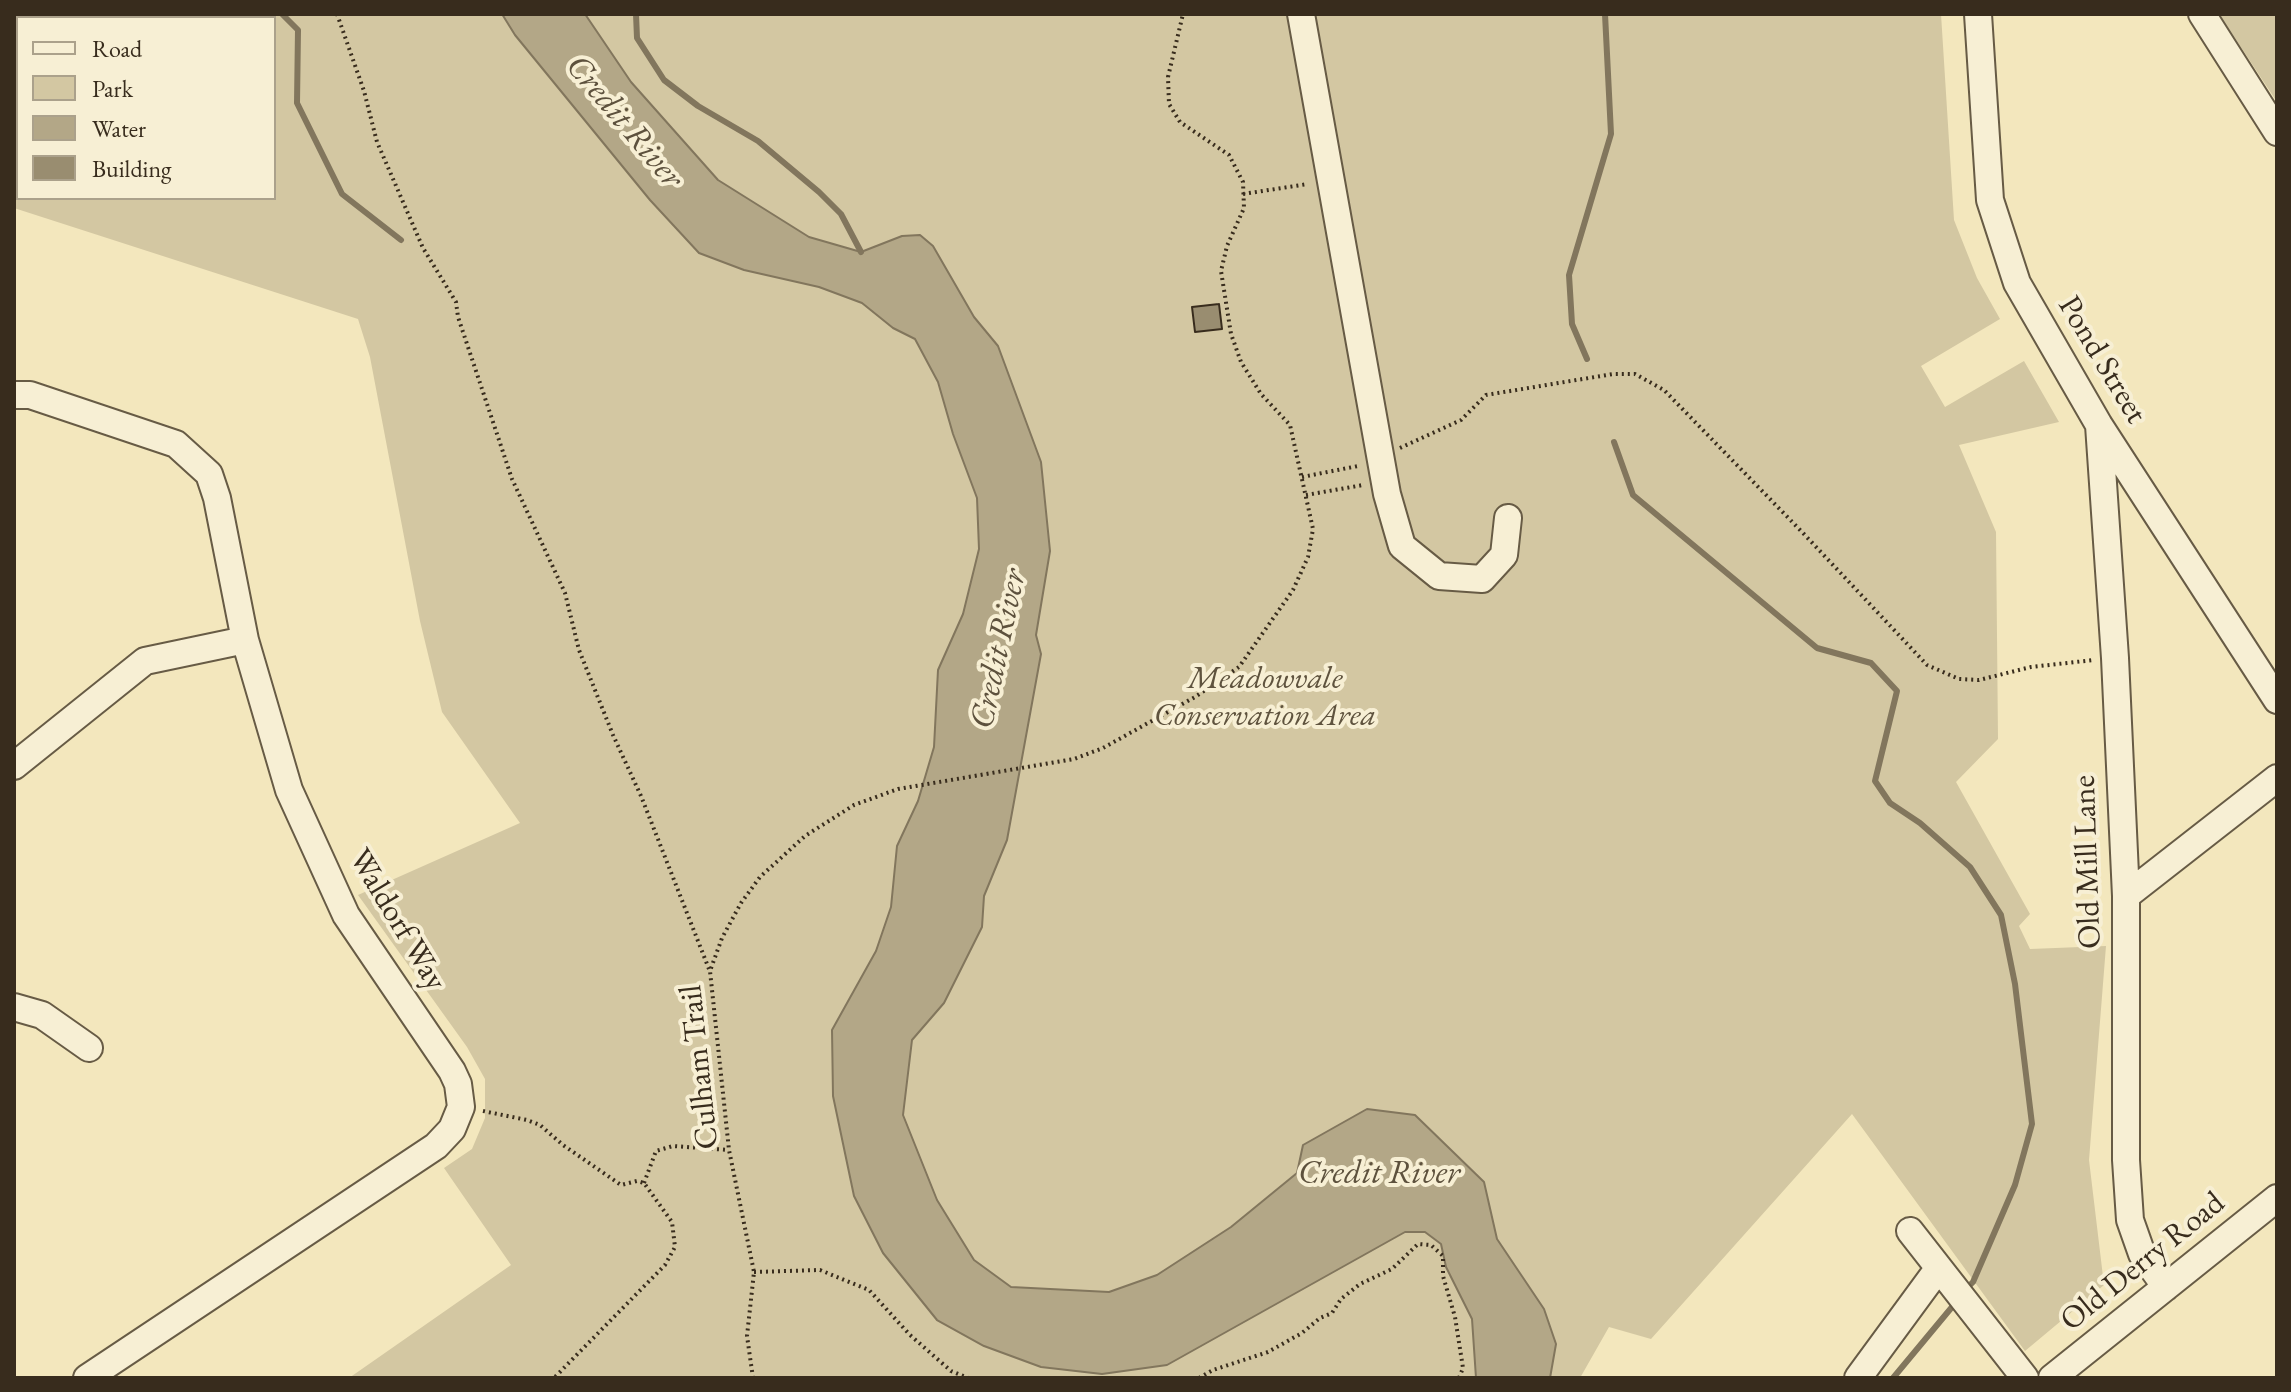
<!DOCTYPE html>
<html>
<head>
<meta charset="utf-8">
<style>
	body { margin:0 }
	#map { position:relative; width:2291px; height:1392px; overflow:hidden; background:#f3e7bd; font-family:"EB Garamond",serif }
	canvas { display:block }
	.frame { position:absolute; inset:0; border:16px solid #382c1d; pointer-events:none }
	.legend { position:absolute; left:16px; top:16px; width:260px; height:184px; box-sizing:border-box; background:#f7efd4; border:2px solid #aba18b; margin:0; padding:10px 14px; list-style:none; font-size:24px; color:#382c1d }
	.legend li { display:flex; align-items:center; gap:16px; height:40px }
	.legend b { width:40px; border:2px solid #aba18b }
</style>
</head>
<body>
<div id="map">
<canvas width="2291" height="1392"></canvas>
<div class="frame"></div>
<ul class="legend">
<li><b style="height:10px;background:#f7efd4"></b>Road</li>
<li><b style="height:22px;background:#d3c7a2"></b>Park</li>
<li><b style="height:22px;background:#b3a787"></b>Water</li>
<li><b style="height:22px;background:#998d70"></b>Building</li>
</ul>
</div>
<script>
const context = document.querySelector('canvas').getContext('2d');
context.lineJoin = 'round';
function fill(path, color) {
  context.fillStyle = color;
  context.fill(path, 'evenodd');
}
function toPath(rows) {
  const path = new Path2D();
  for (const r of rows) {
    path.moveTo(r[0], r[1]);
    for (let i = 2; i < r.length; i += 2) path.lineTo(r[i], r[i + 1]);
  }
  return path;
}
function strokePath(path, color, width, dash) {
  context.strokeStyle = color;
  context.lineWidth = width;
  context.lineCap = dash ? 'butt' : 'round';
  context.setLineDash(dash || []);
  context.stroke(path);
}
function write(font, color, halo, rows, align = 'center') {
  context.font = font + ' "EB Garamond",serif';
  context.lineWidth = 8;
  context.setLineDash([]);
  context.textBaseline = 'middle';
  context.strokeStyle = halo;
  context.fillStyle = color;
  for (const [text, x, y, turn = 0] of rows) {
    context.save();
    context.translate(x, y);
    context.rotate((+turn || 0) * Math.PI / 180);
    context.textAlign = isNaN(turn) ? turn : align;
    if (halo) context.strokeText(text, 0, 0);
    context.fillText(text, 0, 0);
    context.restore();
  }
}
const green = toPath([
	[14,14,1941,14,1954,220,1977,278,2000,319,1921,366,1945,407,2024,361,2059,422,1959,445,1996,532,1998,739,1956,782,2030,914,2019,926,2030,949,2106,946,2089,1160,2104,1285,2025,1351,1852,1114,1651,1339,1609,1327,1580,1378,349,1378,511,1265,444,1168,472,1149,485,1118,485,1079,467,1047,358,895,520,823,442,712,420,621,370,357,358,319,14,208],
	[18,18,274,18,274,198,18,198],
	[2219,14,2277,14,2277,102]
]);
const water = toPath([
	[502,14,585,14,631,82,718,180,809,237,861,252,902,236,920,235,933,246,974,317,998,346,1041,462,1050,551,1036,635,1041,654,1007,840,984,896,982,927,944,1003,912,1040,903,1115,937,1200,974,1260,1011,1287,1109,1292,1157,1275,1231,1227,1297,1173,1303,1145,1367,1109,1415,1115,1484,1182,1497,1239,1544,1309,1556,1344,1550,1378,1476,1378,1472,1319,1446,1267,1441,1244,1425,1232,1405,1232,1167,1365,1102,1374,1041,1367,984,1346,937,1320,883,1253,854,1196,833,1096,832,1030,876,951,891,907,897,846,918,801,934,747,938,670,963,614,979,549,977,498,953,434,938,382,915,339,893,328,862,303,819,287,744,270,699,253,650,200,515,35,502,14]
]);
const stream = toPath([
	[282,14,298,30,297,103,342,194,401,240],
	[636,14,637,38,664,80,698,106,758,141,819,192,841,214,861,252],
	[1587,359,1572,324,1569,275,1611,134,1605,14],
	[1614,442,1633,495,1817,648,1871,663,1897,691,1875,781,1890,803,1920,823,1970,867,2001,915,2015,984,2032,1124,2015,1185,1973,1282,1966,1289],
	[1893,1378,1957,1301]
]);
const building = toPath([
	[1219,304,1222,329,1195,332,1192,307,1219,304]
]);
const path = toPath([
	[337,14,364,91,377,142,423,248,456,302,458,317,512,479,565,593,579,650,613,735,641,796,709,969],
	[1243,194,1308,184],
	[1400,448,1461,420,1486,395,1613,374,1635,374,1664,390,1803,533,1927,665,1959,679,1979,680,2031,667,2094,660],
	[1302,477,1358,466],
	[1306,495,1363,485],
	[483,1111,527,1120,540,1125,563,1145,621,1185,637,1181,644,1183,672,1222,675,1247,665,1265,554,1378],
	[644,1183,656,1151,673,1146,729,1150],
	[754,1272,820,1270,869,1290,910,1335,951,1371,968,1378],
	[753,1378,747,1336,754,1272,729,1150,710,971,722,938,741,903,760,877,805,836,854,805,898,789,1074,759,1103,748,1195,697,1239,667,1293,590,1308,557,1313,529,1290,425,1261,394,1241,362,1231,334,1221,271,1227,246,1244,208,1243,182,1229,155,1180,122,1169,104,1168,77,1183,14],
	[1199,1378,1213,1370,1268,1352,1302,1333,1320,1318,1332,1313,1341,1299,1360,1284,1392,1269,1418,1244,1431,1245,1443,1256,1443,1276,1455,1317,1463,1368,1459,1378]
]);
const minor = toPath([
	[1301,14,1387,494,1402,546,1439,576,1482,579,1504,555,1508,518],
	[1978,14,1990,200,2017,283,2099,425,2277,700],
	[2202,14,2277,132],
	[14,395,30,395,176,444,209,474,217,498,245,640,289,790,346,915,452,1071,458,1084,461,1107,452,1129,436,1146,87,1378],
	[2099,425,2115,658,2126,896,2126,1160,2130,1220,2142,1254,2166,1287],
	[14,766,145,661,245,640],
	[2126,896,2277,778],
	[14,1007,42,1015,89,1048],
	[1910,1231,2025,1378],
	[1858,1378,1938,1269],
	[2052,1378,2277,1198]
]);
const streetNames = [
	["Pond Street",2102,360,59],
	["Old Mill Lane",2088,862,-92],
	["Waldorf Way",397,920,59],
	["Culham Trail",700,1067,-96],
	["Old Derry Road",2143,1262,-39]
];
const parkNames = [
	["Meadowvale",1265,679],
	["Conservation Area",1265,716]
];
const waterNames = [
	["Credit River",624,122,50],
	["Credit River",999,649,-78],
	["Credit River",1379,1174]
];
fill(green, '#d3c7a2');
fill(water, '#b3a787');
strokePath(water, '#82765d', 2);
strokePath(stream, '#82765d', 6);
fill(building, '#998d70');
strokePath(building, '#382c1d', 2);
strokePath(minor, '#675b45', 30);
strokePath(path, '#382c1d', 4, [2, 4]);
strokePath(minor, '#f7efd4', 26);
write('32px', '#382c1d', '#f7efd4', streetNames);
write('italic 32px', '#5f533e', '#f7efd4', parkNames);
write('italic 34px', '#5d513d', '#f7efd4', waterNames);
</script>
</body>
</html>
